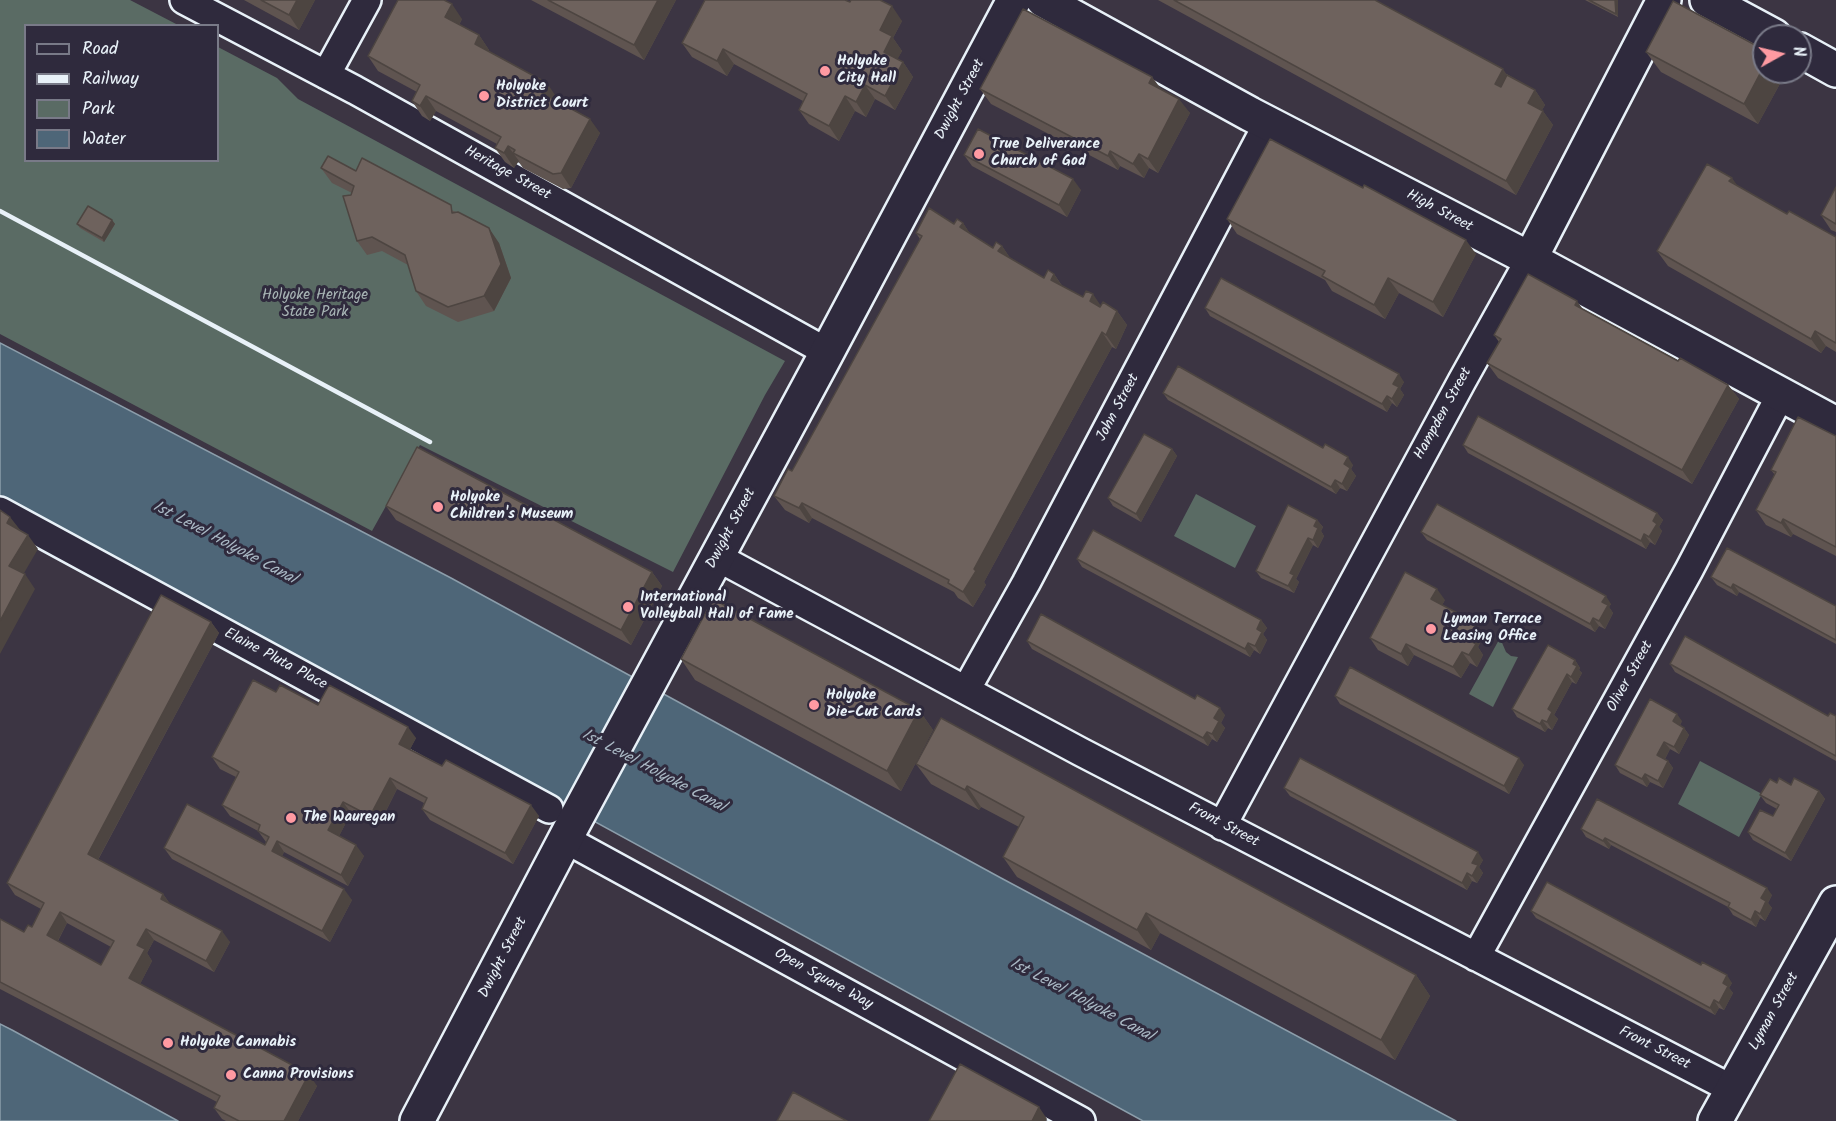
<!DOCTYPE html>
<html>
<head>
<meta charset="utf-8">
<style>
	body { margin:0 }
	#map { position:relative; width:1836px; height:1121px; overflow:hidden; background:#3c3543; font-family:Kalam,sans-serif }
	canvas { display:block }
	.legend { position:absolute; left:24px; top:24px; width:195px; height:138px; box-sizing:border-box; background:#2f2a3d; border:2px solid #797a88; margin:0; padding:8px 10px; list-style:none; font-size:18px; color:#e8f1f8 }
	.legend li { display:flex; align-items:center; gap:12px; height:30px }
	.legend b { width:30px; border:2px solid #797a88 }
	.north { position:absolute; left:1752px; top:24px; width:60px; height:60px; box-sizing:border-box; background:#2f2a3d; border:2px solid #797a88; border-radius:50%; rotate:82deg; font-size:16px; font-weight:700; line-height:24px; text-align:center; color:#e8f1f8 }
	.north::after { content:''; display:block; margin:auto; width:21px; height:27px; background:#ff9aa2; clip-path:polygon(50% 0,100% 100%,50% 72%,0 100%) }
</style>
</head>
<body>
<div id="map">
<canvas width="1836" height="1121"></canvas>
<ul class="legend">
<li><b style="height:8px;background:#2f2a3d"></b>Road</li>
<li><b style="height:8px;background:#e8f1f8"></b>Railway</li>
<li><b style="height:16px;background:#5a6b64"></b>Park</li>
<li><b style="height:16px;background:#4e6678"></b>Water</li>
</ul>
<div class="north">N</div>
</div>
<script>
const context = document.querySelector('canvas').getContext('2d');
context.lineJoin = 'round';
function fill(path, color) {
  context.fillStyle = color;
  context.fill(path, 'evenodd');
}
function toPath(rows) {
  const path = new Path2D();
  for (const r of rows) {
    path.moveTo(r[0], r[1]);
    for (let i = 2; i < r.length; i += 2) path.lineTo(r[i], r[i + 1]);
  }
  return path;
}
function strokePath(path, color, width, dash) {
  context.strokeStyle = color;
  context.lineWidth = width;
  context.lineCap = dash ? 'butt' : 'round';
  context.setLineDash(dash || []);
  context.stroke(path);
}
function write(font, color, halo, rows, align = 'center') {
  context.font = font + ' Kalam,sans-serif';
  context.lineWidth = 6;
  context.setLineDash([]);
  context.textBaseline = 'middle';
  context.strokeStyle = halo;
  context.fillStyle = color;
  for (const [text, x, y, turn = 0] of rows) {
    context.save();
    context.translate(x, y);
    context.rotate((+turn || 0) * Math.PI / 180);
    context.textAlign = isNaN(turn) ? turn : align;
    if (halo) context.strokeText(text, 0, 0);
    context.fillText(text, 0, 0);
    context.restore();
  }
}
const green = toPath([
	[0,0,130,0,178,25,26,26,26,160,218,160,218,47,277,78,298,99,785,361,765,395,673,572,420,445,372,531,0,334],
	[1196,494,1256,526,1235,568,1174,536],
	[1500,638,1506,652,1511,656,1518,657,1493,707,1469,694],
	[1700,761,1762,794,1739,837,1678,804]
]);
const water = toPath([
	[0,343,451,578,1001,878,1456,1121,1143,1121,0,497,0,343],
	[0,1024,12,1030,178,1121,0,1121,0,1024]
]);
const street = toPath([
	[184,0,355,90,827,352],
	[326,75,367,0],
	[0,511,549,809],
	[717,557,1081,752,1732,1089],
	[966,690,1026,583,1268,123],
	[1222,826,1462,381,1530,259],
	[565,839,1081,1121],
	[1476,957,1689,570,1781,394]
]);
const secondary = toPath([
	[1043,0,1250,114,1530,259,1836,424],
	[1707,0,1774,36],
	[1800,50,1836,70],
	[1530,259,1664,0],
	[417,1121,572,826,823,360,1014,0],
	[1715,1121,1836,903]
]);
const rail = toPath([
	[0,211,430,442]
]);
const wall = toPath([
	[244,0,315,0,299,30],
	[531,0,676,0,644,60],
	[1158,0,1375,0,1535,90,1545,105,1542,110,1553,125,1516,195],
	[1585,0,1618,0,1618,17],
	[850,2,902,21,893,38,902,51,897,59,903,62,913,77,895,110,875,99,866,117,855,111,839,141,809,124,799,110,803,101,734,64,727,76,692,57,682,43],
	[462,19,459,25,479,35,489,50,488,51,557,98,556,100,600,133,571,188,563,189,523,168,518,161,514,168,505,162,495,148,497,144,436,111,430,121,422,116,412,101,417,92,378,71,368,56],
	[1757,46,1764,72,1782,72,1780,77,1782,80,1758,124,1661,72,1646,52],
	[1152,77,1161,89,1190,113,1158,173,1149,168,1144,178,1120,166,1118,170,991,104,980,89],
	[964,155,1081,190,1067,217,972,166],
	[321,168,356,171,456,212,499,243,511,278,494,311,458,322,426,306,416,291,408,265,382,251,367,255,357,241,352,193,332,183],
	[1738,186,1787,214,1836,237,1836,352,1826,346,1821,353,1668,266,1657,251],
	[1836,187,1836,232,1831,230,1821,215],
	[1227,219,1476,254,1443,317,1399,293,1385,319,1332,291,1325,280,1237,234],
	[112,220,115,224,104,242,80,228,77,224],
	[963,223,970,234,993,248,1002,246,1010,258,1044,278,1054,274,1063,287,1101,306,1117,311,1127,325,1116,349,1112,347,984,582,986,585,973,607,958,598,954,592,812,518,809,523,785,510,774,496,792,471,920,239,916,233,954,224],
	[1205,308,1404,382,1400,389,1404,395,1397,407,1392,403,1387,412,1210,316],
	[1583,309,1678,361,1728,385,1739,399,1692,484,1498,378,1487,363,1499,342,1494,335],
	[1163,393,1353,465,1351,469,1356,476,1347,491,1340,488,1336,494,1168,400],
	[1836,436,1836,556,1793,534,1791,537,1766,525,1756,510,1775,475,1771,470],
	[1463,445,1657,513,1663,520,1659,527,1662,531,1655,545,1650,542,1646,549,1468,453],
	[1172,449,1177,456,1141,522,1113,506,1108,498],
	[386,506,652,572,662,586,631,645,396,520],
	[1317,520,1323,527,1321,531,1324,536,1318,548,1313,545,1296,579,1299,582,1294,593,1261,578,1256,571],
	[1421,532,1611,604,1609,607,1613,613,1605,629,1599,626,1595,632,1427,540],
	[1077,559,1261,620,1267,628,1263,634,1267,640,1260,654,1254,650,1250,657,1082,567],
	[1711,577,1836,606,1836,644,1739,592,1737,596,1717,585],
	[1445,600,1442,605,1484,635,1478,647,1483,655,1477,667,1470,663,1461,678,1414,655,1408,666,1378,650,1370,638],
	[211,622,219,633,98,860,163,894,170,904,230,942,214,972,154,940,147,953,152,961,140,984,317,1086,298,1121,226,1121,222,1119,214,1108,217,1102,0,989,0,919,24,932,32,927,41,909,15,895,7,883],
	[67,923,111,947,101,965,58,941],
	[1027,641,1225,715,1221,723,1225,728,1217,742,1212,739,1208,746,1032,649],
	[681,659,919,710,933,730,901,791,695,680],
	[1575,660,1580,668,1579,670,1582,673,1576,684,1572,682,1554,715,1558,719,1552,730,1548,728,1545,732,1517,717,1512,709],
	[1670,664,1828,716,1836,716,1836,761,1675,672],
	[276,692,416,738,410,749,539,816,513,864,430,820,422,809,424,803,397,789,378,827,351,813,339,836,364,856,348,886,284,852,282,856,352,900,330,942,172,859,164,848,265,845,266,842,258,831,230,816,222,805,236,777,220,769,212,757],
	[1335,696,1524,765,1509,794,1340,704],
	[1682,721,1680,725,1684,728,1689,735,1679,754,1670,749,1665,759,1668,761,1673,768,1663,788,1650,782,1647,787,1620,773,1615,765],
	[916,764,1416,975,1430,996,1395,1060,1160,933,1151,950,1017,877,1003,857,1019,827,981,807,979,810,931,784],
	[1777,783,1819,791,1825,799,1791,861,1753,840,1748,832,1773,816,1777,809,1766,803,1760,795],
	[1284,788,1483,860,1479,867,1483,873,1477,883,1472,881,1467,890,1290,796],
	[1581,829,1772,895,1768,903,1772,908,1765,921,1760,918,1756,927,1733,915,1728,907,1611,845,1609,849,1586,837],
	[1531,911,1732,983,1729,988,1733,993,1724,1010,1719,1008,1715,1015,1536,918]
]);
const shadedWall = toPath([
	[297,0,315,0,299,30,289,15],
	[658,0,676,0,644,60,634,45],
	[1615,0,1618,0,1618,17,1616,14],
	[452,4,462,19,455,32,445,17],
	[892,6,902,21,893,38,902,51,894,66,884,52,880,30],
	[479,35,489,50,485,59,475,44],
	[723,49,734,64,727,76,717,61],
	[903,62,913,77,895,110,885,96],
	[1764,66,1764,72,1782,72,1780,77,1782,80,1758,124,1744,104],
	[1503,69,1513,84,1505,98,1495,84],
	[1152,77,1162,91,1149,83],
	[547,83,557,98,552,107,542,93],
	[865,85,875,99,866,117,856,102],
	[1535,90,1545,105,1538,117,1528,103],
	[426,96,436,111,430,121,420,106],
	[845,96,855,111,839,141,829,126],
	[1179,99,1190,113,1158,173,1148,159],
	[1543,111,1553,125,1516,195,1506,181],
	[590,119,600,133,571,188,561,173],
	[508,146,519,161,514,168,504,153],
	[1110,151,1120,166,1118,170,1108,156],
	[1139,154,1149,168,1144,178,1133,164],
	[1732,178,1742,192,1729,181],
	[1073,179,1081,190,1067,217,1059,205],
	[112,220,115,224,104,242,102,238],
	[963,223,973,238,960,227],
	[489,228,499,243,511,278,494,311,484,296],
	[1466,240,1476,254,1443,317,1433,302],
	[1002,246,1012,261,998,251],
	[1054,274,1064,289,1051,280],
	[1388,278,1399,293,1385,319,1374,305],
	[1093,294,1103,309,1090,301],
	[1577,301,1587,315,1575,305],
	[1117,311,1127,325,1116,349,1106,335],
	[1815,331,1826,346,1821,353,1811,339],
	[1102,332,1112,347,984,582,986,585,973,607,963,592,974,569],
	[1399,374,1404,382,1400,389,1404,395,1397,407,1392,399,1393,384],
	[1728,385,1739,399,1692,484,1682,470],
	[1387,396,1392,403,1387,412,1382,404],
	[1172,449,1177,456,1141,522,1136,514],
	[1348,457,1353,465,1351,469,1356,476,1347,491,1342,484,1344,464],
	[1335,480,1340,488,1336,494,1331,487],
	[802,503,812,518,809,523,799,508],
	[1657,513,1663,520,1659,527,1662,531,1655,545,1649,537,1653,521],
	[10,517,21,531,7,523],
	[1783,519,1793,534,1791,537,1781,523],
	[1317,520,1323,527,1321,531,1324,536,1318,548,1313,540,1314,526],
	[1644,534,1650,542,1646,549,1641,541],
	[28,535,38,549,20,580,9,566],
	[1308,538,1313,545,1296,579,1299,582,1294,593,1288,586,1290,573],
	[652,572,662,586,631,645,621,630],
	[25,574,35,589,0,654,0,621],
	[1733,584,1739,592,1737,596,1731,588],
	[1437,589,1445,600,1439,610,1431,599],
	[1606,596,1611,604,1609,607,1613,613,1605,629,1599,621,1602,602],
	[1593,618,1599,626,1595,632,1590,624],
	[1261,620,1267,628,1263,634,1267,640,1260,654,1255,646,1257,629],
	[211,622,219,633,95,865,88,854],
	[1476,623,1484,635,1478,647,1483,655,1477,667,1469,655,1469,640],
	[1248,643,1254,650,1250,657,1245,649],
	[1406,644,1414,655,1408,666,1401,654],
	[1462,652,1470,663,1461,678,1453,667],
	[1575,660,1580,668,1579,670,1582,673,1576,684,1571,677,1573,664],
	[1567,674,1572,682,1554,715,1558,719,1552,730,1547,722,1548,709],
	[1220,708,1225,715,1221,723,1225,728,1217,742,1212,734,1214,718],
	[919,710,933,730,901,791,887,771],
	[1677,714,1682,721,1678,729,1673,721],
	[1542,720,1548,728,1545,732,1540,724],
	[408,727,416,738,407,755,399,744],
	[1684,728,1689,735,1679,754,1674,747],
	[1207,732,1212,739,1208,746,1203,738],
	[1664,742,1670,749,1663,763,1657,755],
	[1519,758,1524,765,1509,794,1504,786],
	[1668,761,1673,768,1663,788,1658,781],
	[1645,774,1650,782,1647,787,1642,779],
	[390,778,397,789,378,827,370,816],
	[967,786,981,807,979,810,965,790],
	[1819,791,1825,799,1791,861,1785,853],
	[343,802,351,813,336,842,328,830],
	[531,805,539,816,513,864,505,853],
	[1605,838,1611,845,1609,849,1603,841],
	[277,841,284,852,279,862,272,851],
	[356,845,364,856,348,886,341,875],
	[1478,852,1483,860,1479,867,1483,873,1477,883,1472,876,1472,863],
	[1467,873,1472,881,1467,890,1462,883],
	[1767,888,1772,895,1768,903,1772,908,1765,921,1760,914,1761,898],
	[344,889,352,900,330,942,322,931],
	[163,894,171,905,161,899],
	[1755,911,1760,918,1756,927,1751,920],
	[60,912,67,923,55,946,47,935],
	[1146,913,1160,933,1151,950,1137,930],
	[146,929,154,940,147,953,152,961,137,990,129,978,137,945],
	[222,931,230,942,214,972,206,961],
	[1416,975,1430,996,1395,1060,1381,1040],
	[1727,975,1732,983,1729,988,1733,993,1724,1010,1719,1003,1723,983],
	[1714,1000,1719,1008,1715,1015,1710,1008],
	[309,1074,317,1086,298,1121,284,1121],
	[1039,1107,1047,1119,1046,1121,1032,1121]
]);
const building = toPath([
	[261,0,297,0,289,15,261,0],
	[398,0,444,0,452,4,445,17,479,35,475,44,547,83,542,93,590,119,561,173,553,174,513,153,515,150,508,146,504,153,495,148,501,137,426,96,420,106,412,101,420,85,368,56,398,0],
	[548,0,658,0,634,45,548,0],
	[705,0,845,0,850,2,851,0,880,0,892,6,880,30,892,36,884,52,903,62,885,96,865,85,856,102,845,96,829,126,799,110,807,94,723,49,717,61,682,43,705,0],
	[1174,0,1375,0,1503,69,1495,84,1501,87,1507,75,1535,90,1528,103,1543,111,1506,181,1174,0],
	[1589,0,1615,0,1616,14,1589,0],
	[1673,1,1757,46,1759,43,1764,45,1764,66,1744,104,1646,52,1673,1],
	[1023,9,1152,77,1149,83,1179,99,1148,159,1139,154,1133,164,1110,151,1108,156,980,89,1023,9],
	[978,129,1073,179,1059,205,964,155,978,129],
	[1270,139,1363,188,1364,185,1466,240,1433,302,1388,278,1374,305,1322,276,1325,271,1227,219,1270,139],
	[328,156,356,171,362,158,451,205,452,213,458,212,489,228,501,264,484,296,448,307,416,291,405,255,372,237,357,241,343,196,351,195,354,186,321,168,328,156],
	[1707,164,1732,178,1729,181,1787,214,1789,211,1836,237,1836,343,1815,331,1811,339,1657,251,1707,164],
	[1836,187,1836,224,1821,215,1836,187],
	[88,206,112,220,102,238,77,224,88,206],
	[929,208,954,224,957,219,963,223,960,227,993,248,996,242,1002,246,998,251,1044,278,1048,270,1054,274,1051,280,1083,297,1086,291,1093,294,1090,301,1100,307,1103,302,1117,311,1106,335,1102,332,974,569,976,571,963,592,948,583,949,580,802,503,799,508,774,496,788,469,792,471,922,236,916,233,929,208],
	[1528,274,1577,301,1575,305,1678,361,1680,358,1728,385,1682,470,1487,363,1501,339,1494,335,1528,274],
	[1221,278,1399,374,1393,384,1399,387,1392,399,1387,396,1382,404,1205,308,1221,278],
	[1178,366,1323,448,1325,444,1348,457,1344,464,1350,468,1342,484,1335,480,1331,487,1163,393,1178,366],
	[1478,416,1657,513,1653,521,1657,524,1649,537,1644,534,1641,541,1463,445,1478,416],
	[1798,417,1836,436,1836,547,1783,519,1781,523,1756,510,1776,472,1771,470,1798,417],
	[1144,434,1172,449,1136,514,1108,498,1144,434],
	[417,447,652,572,621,630,386,506,417,447],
	[1437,504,1606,596,1602,602,1608,605,1599,621,1593,618,1590,624,1421,532,1437,504],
	[1288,505,1317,520,1314,526,1318,528,1313,540,1308,538,1290,573,1294,575,1288,586,1256,571,1288,505],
	[0,510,10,517,7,523,28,535,9,566,25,574,0,621,0,510],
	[1093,530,1261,620,1257,629,1262,632,1255,646,1248,643,1245,649,1077,559,1093,530],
	[1727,548,1836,606,1836,640,1733,584,1731,588,1711,577,1727,548],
	[1405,572,1437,589,1431,599,1476,623,1469,640,1476,644,1469,655,1462,652,1453,667,1406,644,1401,654,1370,638,1405,572],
	[161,595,211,622,88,854,163,894,161,899,222,931,206,961,146,929,137,945,145,949,129,978,309,1074,284,1121,239,1121,214,1108,220,1096,0,982,0,919,24,932,28,925,32,927,44,903,7,883,161,595],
	[60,912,114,941,101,965,47,935,60,912],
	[713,599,919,710,887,771,681,659,713,599],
	[1041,614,1195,699,1197,695,1220,708,1214,718,1219,721,1212,734,1207,732,1203,738,1027,641,1041,614],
	[1685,636,1828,716,1830,713,1836,716,1836,756,1670,664,1685,636],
	[1548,645,1575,660,1573,664,1577,666,1571,677,1567,674,1548,709,1552,712,1547,722,1542,720,1540,724,1512,709,1548,645],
	[1350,667,1519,758,1504,786,1335,696,1350,667],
	[253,680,276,692,280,685,318,705,329,685,408,727,399,744,442,766,446,760,531,805,505,853,422,809,427,798,390,778,370,816,343,802,328,830,356,845,341,875,277,841,272,851,344,889,322,931,164,848,187,804,265,845,269,837,258,831,260,825,222,805,239,772,212,757,253,680],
	[1650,699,1677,714,1673,721,1684,728,1674,747,1664,742,1657,755,1668,761,1658,781,1645,774,1642,779,1615,765,1650,699],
	[941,718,1416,975,1381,1040,1146,913,1137,930,1003,857,1024,817,967,786,965,790,916,764,941,718],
	[1300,758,1478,852,1472,863,1478,865,1472,876,1467,873,1462,883,1284,788,1300,758],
	[1779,778,1791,785,1794,778,1819,791,1785,853,1748,832,1760,810,1773,816,1779,805,1760,795,1770,779,1777,783,1779,778],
	[1597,799,1767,888,1761,898,1766,901,1760,914,1755,911,1751,920,1728,907,1730,903,1605,838,1603,841,1581,829,1597,799],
	[1547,882,1701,965,1702,962,1727,975,1723,983,1728,986,1719,1003,1714,1000,1710,1008,1531,911,1547,882],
	[960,1064,1039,1107,1032,1121,929,1121,960,1064],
	[793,1092,847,1121,777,1121,793,1092]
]);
const markers = [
	[825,71,6,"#ff9aa2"],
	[484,96,6,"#ff9aa2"],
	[979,154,6,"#ff9aa2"],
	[438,507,6,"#ff9aa2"],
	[628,607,6,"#ff9aa2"],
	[1431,629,6,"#ff9aa2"],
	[814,705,6,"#ff9aa2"],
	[291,818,6,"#ff9aa2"],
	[168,1043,6,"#ff9aa2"],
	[231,1075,6,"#ff9aa2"]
];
const poiNames = [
	["Holyoke",837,62],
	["City Hall",837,79],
	["Holyoke",496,87],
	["District Court",496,104],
	["True Deliverance",991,145],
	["Church of God",991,162],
	["Holyoke",450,498],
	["Children's Museum",450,515],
	["International",640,598],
	["Volleyball Hall of Fame",640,615],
	["Lyman Terrace",1443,620],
	["Leasing Office",1443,637],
	["Holyoke",826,696],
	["Die-Cut Cards",826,713],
	["The Wauregan",303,818],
	["Holyoke Cannabis",180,1043],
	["Canna Provisions",243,1075]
];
const streetNames = [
	["Dwight Street",961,100,-62],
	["Heritage Street",507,174,29],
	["High Street",1439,212,28],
	["John Street",1119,408,-62],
	["Hampden Street",1444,414,-61],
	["Dwight Street",732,529,-62],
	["Elaine Pluta Place",275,660,28],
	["Oliver Street",1631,677,-61],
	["Front Street",1223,826,28],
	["Dwight Street",504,958,-63],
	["Open Square Way",823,980,29],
	["Lyman Street",1775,1012,-61],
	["Front Street",1654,1049,27]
];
const parkNames = [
	["Holyoke Heritage",315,296],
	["State Park",315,313]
];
const waterNames = [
	["1st Level Holyoke Canal",224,544,28],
	["1st Level Holyoke Canal",653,772,28],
	["1st Level Holyoke Canal",1081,1001,28]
];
fill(green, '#5a6b64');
fill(water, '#4e6678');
strokePath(water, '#8c9eab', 1.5);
strokePath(street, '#e8f1f8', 32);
strokePath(secondary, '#e8f1f8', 38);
strokePath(street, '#2f2a3d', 27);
strokePath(secondary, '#2f2a3d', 33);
strokePath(rail, '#e8f1f8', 4.5);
fill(wall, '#5f5450');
fill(shadedWall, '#4d4541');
fill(building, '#6e625d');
strokePath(building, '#4d4541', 1.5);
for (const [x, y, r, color] of markers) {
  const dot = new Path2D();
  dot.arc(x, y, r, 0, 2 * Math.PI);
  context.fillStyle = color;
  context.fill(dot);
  strokePath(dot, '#2f2a3d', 2);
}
write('bold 15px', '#e8f1f8', '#2f2a3d', poiNames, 'left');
write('15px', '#e8f1f8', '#2f2a3d', streetNames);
write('15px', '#a8b5b5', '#2f2a3d', parkNames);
write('italic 16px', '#aab9c5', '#2f2a3d', waterNames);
</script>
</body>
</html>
